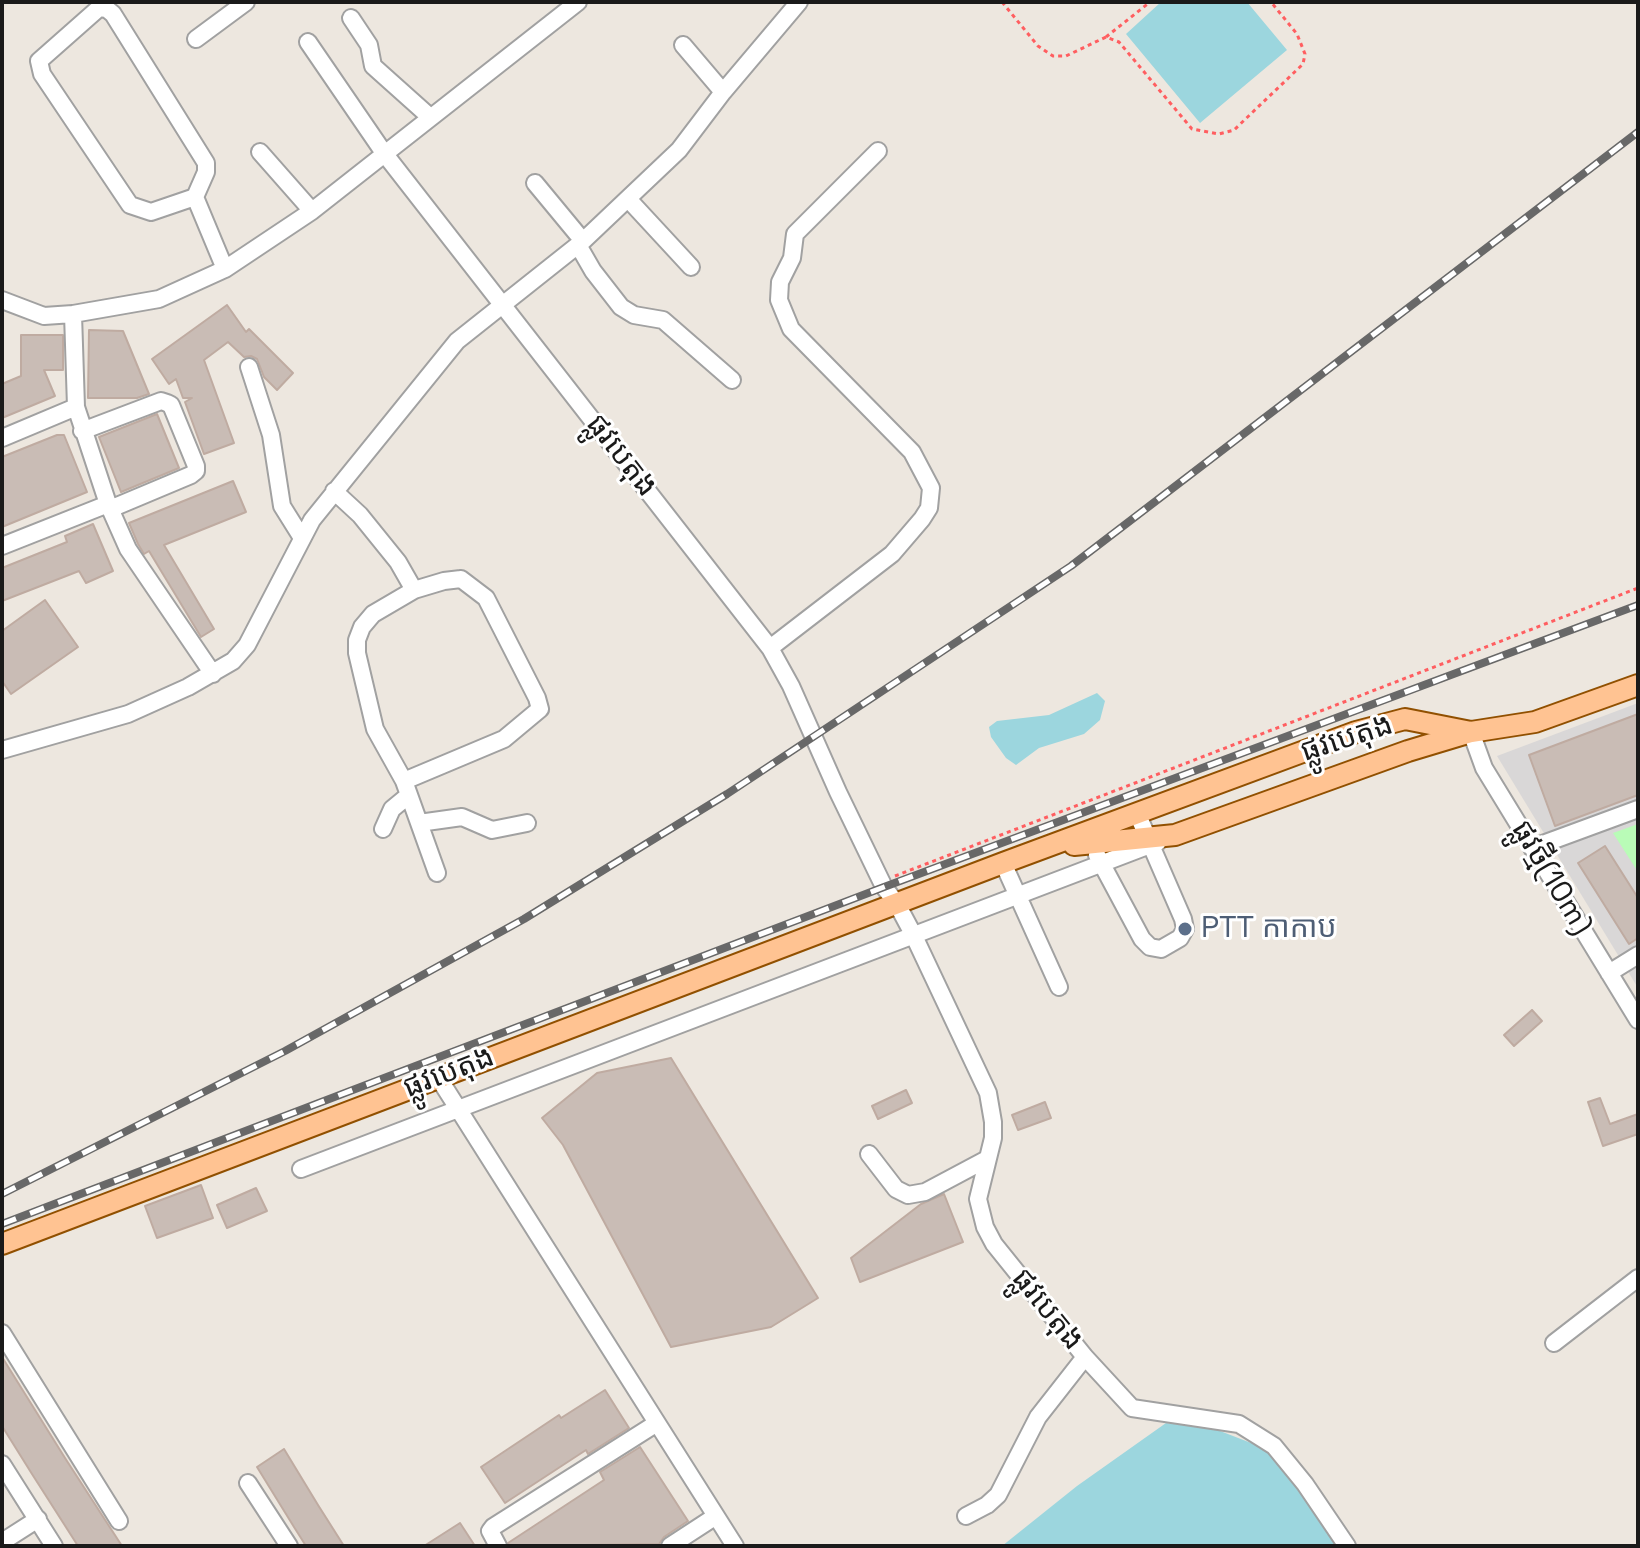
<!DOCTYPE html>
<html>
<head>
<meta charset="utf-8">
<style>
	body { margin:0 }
	#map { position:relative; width:1640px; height:1548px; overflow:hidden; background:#ede7df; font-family:"Space Grotesk",sans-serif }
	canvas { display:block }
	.frame { position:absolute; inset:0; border:4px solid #1a1a1a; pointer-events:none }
</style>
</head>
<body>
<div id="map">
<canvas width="1640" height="1548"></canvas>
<div class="frame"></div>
</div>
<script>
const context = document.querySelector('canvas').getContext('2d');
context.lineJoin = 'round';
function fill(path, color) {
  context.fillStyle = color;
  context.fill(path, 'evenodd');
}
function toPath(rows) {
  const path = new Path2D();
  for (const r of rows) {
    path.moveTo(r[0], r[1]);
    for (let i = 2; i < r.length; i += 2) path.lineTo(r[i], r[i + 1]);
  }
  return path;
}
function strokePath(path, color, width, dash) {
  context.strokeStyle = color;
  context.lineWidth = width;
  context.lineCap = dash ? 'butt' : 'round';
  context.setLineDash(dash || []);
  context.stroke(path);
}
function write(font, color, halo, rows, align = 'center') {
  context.font = font + ' "Space Grotesk","Noto Sans Khmer",sans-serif';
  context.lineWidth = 6;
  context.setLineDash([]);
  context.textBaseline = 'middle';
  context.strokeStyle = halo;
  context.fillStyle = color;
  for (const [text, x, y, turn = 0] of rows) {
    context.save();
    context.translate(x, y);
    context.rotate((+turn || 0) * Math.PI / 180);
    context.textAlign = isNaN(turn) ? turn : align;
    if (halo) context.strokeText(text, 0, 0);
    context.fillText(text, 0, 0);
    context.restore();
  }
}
const residential = toPath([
	[1638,703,1638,988,1497,756]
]);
const park = toPath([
	[1638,824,1638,872,1613,833]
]);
const water = toPath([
	[1161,2,1247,2,1287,50,1200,123,1126,34],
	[1097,693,1105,701,1100,720,1084,734,1039,748,1016,765,1006,758,991,737,989,727,997,721,1049,715],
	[1166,1423,1215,1429,1264,1448,1305,1493,1338,1546,1002,1546,1077,1486]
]);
const building = toPath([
	[227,305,246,332,249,329,293,373,277,390,264,377,257,359,251,356,244,357,228,342,204,360,234,443,204,454,185,402,192,398,183,398,176,379,169,384,152,359,227,305],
	[89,330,123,331,149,394,137,398,88,398,89,330],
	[21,335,63,335,63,370,44,370,55,396,2,418,2,384,21,376,21,335],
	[157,414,179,468,121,492,99,437,157,414],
	[57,435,64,435,87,492,2,527,2,457,57,435],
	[233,481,246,512,164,545,214,629,201,637,149,551,144,554,138,544,129,523,233,481],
	[93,524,113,571,86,583,79,571,2,601,2,568,67,542,65,536,93,524],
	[45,600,78,647,11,694,2,681,2,631,45,600],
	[1638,714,1638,795,1555,826,1529,755,1638,714],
	[1605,846,1638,898,1638,938,1629,944,1578,863,1605,846],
	[1532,1010,1542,1021,1514,1046,1504,1035,1532,1010],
	[671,1058,818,1298,771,1327,671,1347,563,1145,542,1118,597,1073,671,1058],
	[906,1090,912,1103,878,1119,872,1106,906,1090],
	[1600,1098,1610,1124,1638,1114,1638,1134,1603,1146,1588,1102,1600,1098],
	[1045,1102,1051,1118,1018,1130,1012,1115,1045,1102],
	[201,1185,213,1218,157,1238,145,1206,201,1185],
	[256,1188,267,1211,227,1228,217,1205,256,1188],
	[944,1194,963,1242,860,1282,851,1258,921,1204,944,1194],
	[2,1357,65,1458,122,1546,78,1546,32,1474,2,1426,2,1357],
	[605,1390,629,1428,588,1454,586,1450,505,1503,481,1467,559,1415,561,1418,605,1390],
	[640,1447,688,1521,664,1537,659,1544,509,1546,508,1543,604,1480,600,1472,640,1447],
	[284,1449,318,1505,344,1546,306,1546,294,1527,257,1467,284,1449],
	[460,1523,475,1546,424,1546,460,1523]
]);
const path = toPath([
	[1002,2,1038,46,1053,56,1066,56,1106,37,1119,42,1192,129,1219,134,1234,130,1303,64,1305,54,1297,34,1271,2],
	[1106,37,1150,2],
	[895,876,1638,588]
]);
const minor = toPath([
	[351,18,369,45,373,66,430,117],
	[196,39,246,2],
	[308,42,384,153,770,648,791,686,838,792,884,887,897,904,913,934,988,1093,993,1122,993,1138,978,1199,985,1227,994,1244,1085,1357,1132,1408,1239,1424,1274,1446,1305,1484,1347,1546],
	[683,45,723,92],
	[260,152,312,211],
	[535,183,583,241],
	[195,197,151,212,130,205,42,74,39,61,99,8,107,9,113,14,206,163,206,172,195,197,225,269],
	[629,200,691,267],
	[578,245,593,271,621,307,634,315,663,320,732,380],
	[2,300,44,316,73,314,159,299,225,269,312,211,578,2],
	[73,314,76,407,108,504,128,549,213,674],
	[249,367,271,435,282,506,302,538],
	[82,431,161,401,167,403,171,405,196,466,196,471,191,475,110,509],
	[2,438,76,407],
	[334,491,360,515,398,562,414,590],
	[2,546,108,504],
	[461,579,486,598,537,698,540,709,504,739,404,781,375,729,357,653,357,640,362,627,373,614,414,590,444,581,461,579],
	[770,648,892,554,922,519,929,508,931,488,912,452,791,329,779,300,780,282,792,258,795,234,878,151],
	[1471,732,1484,768,1638,1020],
	[2,750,128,714,188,687,233,661,247,645,312,520,457,341,583,241,679,150,723,92,799,2],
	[404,781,437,873],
	[419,823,462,817,492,830,527,823],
	[383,829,392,809,409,795],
	[1532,848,1638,809],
	[1097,855,1142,939,1150,947,1161,949,1180,938,1185,929,1183,919,1137,813],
	[1003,863,1059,987],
	[1609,973,1638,955],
	[438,1077,735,1546],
	[869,1154,896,1189,908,1195,925,1192,987,1159],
	[301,1169,1158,842],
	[2,1333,119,1521],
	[1554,1343,1638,1278],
	[2,1464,54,1546],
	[248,1483,289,1546],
	[966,1516,987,1505,998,1495,1038,1417,1085,1357],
	[2,1542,38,1519],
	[498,1546,490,1531,493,1527,657,1423],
	[670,1546,716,1516]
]);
const major = toPath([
	[1074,845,1175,835,1408,751,1471,732,1535,722,1638,685],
	[2,1244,1003,863,1356,732,1405,719,1471,732]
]);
const rail = toPath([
	[2,1194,285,1051,524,919,727,794,1071,566,1638,132],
	[2,1224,884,887,1638,605]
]);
const markers = [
	[1185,929,8,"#5c6f8a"]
];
const streetNames = [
	["ផ្លូវបេតុង",621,456,52],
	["ផ្លូវបេតុង",1347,739,-18],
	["ផ្លូវថ្មី(10m)",1551,878,59],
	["ផ្លូវបេតុង",449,1073,-21],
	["ផ្លូវបេតុង",1047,1310,51]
];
const serviceNames = [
	["PTT កាកាប",1201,929]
];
fill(residential, '#d9d7d7');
fill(park, '#b9fcb7');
fill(water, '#9cd6de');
fill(building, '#c9bcb5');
strokePath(building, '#bfaba1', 2);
strokePath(minor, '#a1a1a1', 20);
strokePath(major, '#915000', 24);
strokePath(path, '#ff5e60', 3, [4, 4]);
strokePath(minor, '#fff', 16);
strokePath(major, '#ffc392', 20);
strokePath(rail, '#686868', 8);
strokePath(rail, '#fff', 5, [15]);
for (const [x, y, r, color] of markers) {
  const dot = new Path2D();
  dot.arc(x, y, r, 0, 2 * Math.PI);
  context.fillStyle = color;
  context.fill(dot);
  strokePath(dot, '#fff', 3);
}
write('30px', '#1a1a1a', '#fff', streetNames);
write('30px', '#4e5e75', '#fff', serviceNames, 'left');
</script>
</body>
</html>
